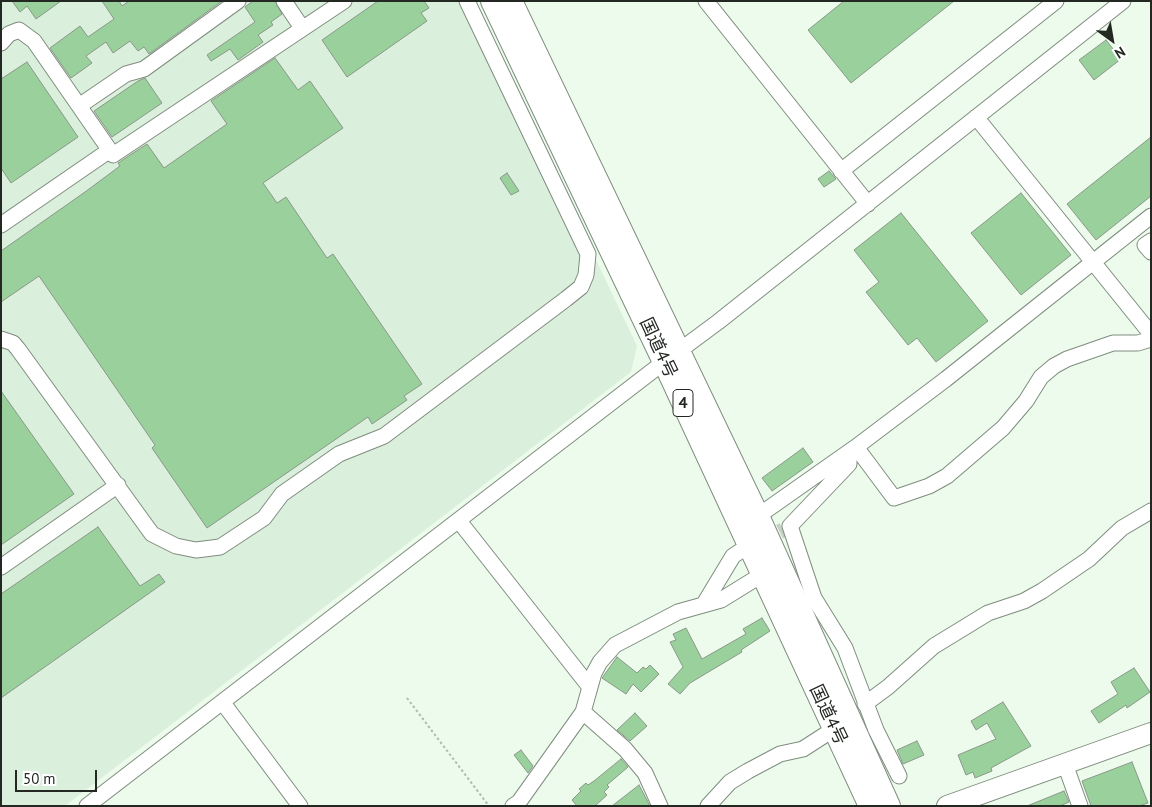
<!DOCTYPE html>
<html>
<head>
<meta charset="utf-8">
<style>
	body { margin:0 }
	#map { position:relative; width:1152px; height:807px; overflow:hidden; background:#ecfbec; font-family:"PT Sans",sans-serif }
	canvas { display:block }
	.frame { position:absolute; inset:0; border:2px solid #232823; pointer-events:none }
	.north { position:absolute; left:1087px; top:15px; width:50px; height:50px; -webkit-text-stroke:4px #fff; paint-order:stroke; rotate:148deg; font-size:14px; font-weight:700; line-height:20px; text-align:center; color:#232823 }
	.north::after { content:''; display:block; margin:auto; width:18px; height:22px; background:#232823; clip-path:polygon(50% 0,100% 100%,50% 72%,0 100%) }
	.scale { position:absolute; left:15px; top:770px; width:82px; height:22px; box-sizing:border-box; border:2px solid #232823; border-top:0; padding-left:6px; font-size:15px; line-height:18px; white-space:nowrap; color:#232823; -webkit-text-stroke:4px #fff; paint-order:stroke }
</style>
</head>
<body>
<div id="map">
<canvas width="1152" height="807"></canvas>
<div class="frame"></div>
<div class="north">N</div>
<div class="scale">50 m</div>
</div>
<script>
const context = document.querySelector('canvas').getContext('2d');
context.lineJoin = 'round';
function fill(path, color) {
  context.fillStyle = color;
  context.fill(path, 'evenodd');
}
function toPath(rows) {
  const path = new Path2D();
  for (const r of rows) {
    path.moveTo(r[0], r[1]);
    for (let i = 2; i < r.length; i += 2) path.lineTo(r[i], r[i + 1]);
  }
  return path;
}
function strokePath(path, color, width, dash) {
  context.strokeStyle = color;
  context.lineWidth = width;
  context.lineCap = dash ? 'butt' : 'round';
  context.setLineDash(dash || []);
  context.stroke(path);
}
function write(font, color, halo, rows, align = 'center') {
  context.font = font + ' "PT Sans","Noto Sans JP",sans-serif';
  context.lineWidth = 4.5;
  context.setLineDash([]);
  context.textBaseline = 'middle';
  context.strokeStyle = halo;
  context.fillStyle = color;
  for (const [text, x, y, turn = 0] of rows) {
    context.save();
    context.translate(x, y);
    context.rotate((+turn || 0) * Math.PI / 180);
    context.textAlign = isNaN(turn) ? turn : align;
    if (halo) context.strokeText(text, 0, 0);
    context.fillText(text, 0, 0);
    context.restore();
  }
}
const built = toPath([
	[2,1,473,1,637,346,631,372,65,806,1,806]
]);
const building = toPath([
	[12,1,61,1,36,19,27,6,20,12,12,1],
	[102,1,119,1,122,6,129,1,222,1,149,54,144,47,138,51,130,41,113,53,106,42,86,56,92,63,71,78,50,48,80,26,88,37,114,19,102,1],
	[253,1,275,1,282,14,271,22,273,25,258,35,263,42,238,60,230,49,211,61,207,55,255,22,245,7,253,1],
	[378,1,424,1,429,8,421,13,427,21,347,77,322,40,378,1],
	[844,1,954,1,851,83,808,30,844,1],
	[1106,40,1121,59,1094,80,1079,60,1106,40],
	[275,58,298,90,310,81,343,128,263,183,277,203,286,197,327,258,333,254,422,384,404,396,407,400,372,424,368,417,207,528,152,448,155,445,39,276,1,302,1,251,85,192,120,166,118,163,147,144,164,168,227,124,211,101,275,58],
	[27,62,78,137,11,183,1,168,1,79,27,62],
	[145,78,162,103,112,137,94,111,138,81,145,78],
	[1151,137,1151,196,1096,240,1067,204,1151,137],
	[829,171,836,179,824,187,818,179,829,171],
	[507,173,519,191,511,195,500,178,507,173],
	[1021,193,1071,255,1021,295,971,233,1021,193],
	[901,213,988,321,936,362,917,338,908,345,866,292,879,282,854,250,901,213],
	[1,391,74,494,1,545,1,391],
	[803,448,813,462,772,491,762,478,803,448],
	[98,527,140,586,159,574,165,582,1,698,1,594,98,527],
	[762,618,770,631,741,650,742,652,690,683,680,694,668,684,683,667,670,642,676,640,673,634,686,628,702,659,746,634,743,629,762,618],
	[617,657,637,673,643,667,646,669,650,665,659,674,641,692,633,684,626,694,602,678,617,657],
	[1134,668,1150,692,1127,708,1126,705,1099,723,1091,711,1118,694,1111,682,1134,668],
	[1003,702,1031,746,991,768,992,771,975,778,973,772,966,775,958,755,996,739,987,723,976,730,971,721,1003,702],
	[635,713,647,726,630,741,617,730,635,713],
	[917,741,924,755,903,764,897,750,917,741],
	[521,750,533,766,528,773,514,755,521,750],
	[621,759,628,767,607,785,609,787,604,792,607,795,595,806,577,806,572,800,581,791,579,789,586,783,588,785,594,781,621,759],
	[1132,762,1148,803,1139,806,1091,806,1082,781,1132,762],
	[639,785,650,806,612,806,639,785],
	[1064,791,1069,802,1060,806,1027,806,1064,791]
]);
const minorTunnel = toPath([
	[759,542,783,530]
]);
const path = toPath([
	[407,698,489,806]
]);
const minor = toPath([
	[284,1,302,28],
	[706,1,868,204],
	[1,43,9,34,19,30,34,41,113,155,344,1],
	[79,106,126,74,144,69,238,1],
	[976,117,1151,334],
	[841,171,1056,1],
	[1,225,110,150],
	[1151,241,1145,245,1151,252],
	[1,339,13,343,18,349,152,534,176,546,196,550,220,547,264,518,282,494,339,454,384,436,566,299,581,287,586,275,588,254,467,1],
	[856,447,894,498,929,486,947,476,1003,428,1026,401,1041,377,1054,366,1067,359,1113,343,1138,343,1151,339],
	[849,452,849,464,790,526,814,598,845,648,876,730,899,776],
	[758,516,856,447,946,379,1151,216],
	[459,521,589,686],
	[1,567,118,485],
	[704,604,733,556,739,552],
	[223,703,300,806],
	[865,704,888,687,934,646,988,613,1024,601,1042,591,1089,559,1122,528,1151,511],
	[583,712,625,749,645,773,660,806],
	[1065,764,1080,806],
	[87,806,664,362,718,322,1123,1],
	[513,806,519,802,583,712,594,673,600,662,615,645,678,612,721,600,763,574],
	[708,806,730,782,748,771,780,754,803,749,834,729]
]);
const major = toPath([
	[947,806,1151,733]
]);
const highway = toPath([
	[492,1,664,362,870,806],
	[511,1,758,516,889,806]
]);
const shields = [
	[683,403,20]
];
const shieldNames = [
	["4",683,403]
];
const streetNames = [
	["国道4号",658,348,65],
	["国道4号",828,715,65]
];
fill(built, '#dbf0dc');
fill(building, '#9ad09c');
strokePath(building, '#8a988a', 1);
strokePath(minorTunnel, '#c4d1c4', 15, [15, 8]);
strokePath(minor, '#7f8d7f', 17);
strokePath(major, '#7f8d7f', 22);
strokePath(highway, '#7f8d7f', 24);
strokePath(path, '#afbbaf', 2, [2.5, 2.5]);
strokePath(minor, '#fff', 15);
strokePath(major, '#fff', 20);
strokePath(highway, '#fff', 22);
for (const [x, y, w] of shields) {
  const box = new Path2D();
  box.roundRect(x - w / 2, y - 13.5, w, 27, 4);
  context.fillStyle = '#fff';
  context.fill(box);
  strokePath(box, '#232823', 1);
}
write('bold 16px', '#232823', null, shieldNames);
write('18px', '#232823', '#fff', streetNames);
</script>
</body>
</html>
